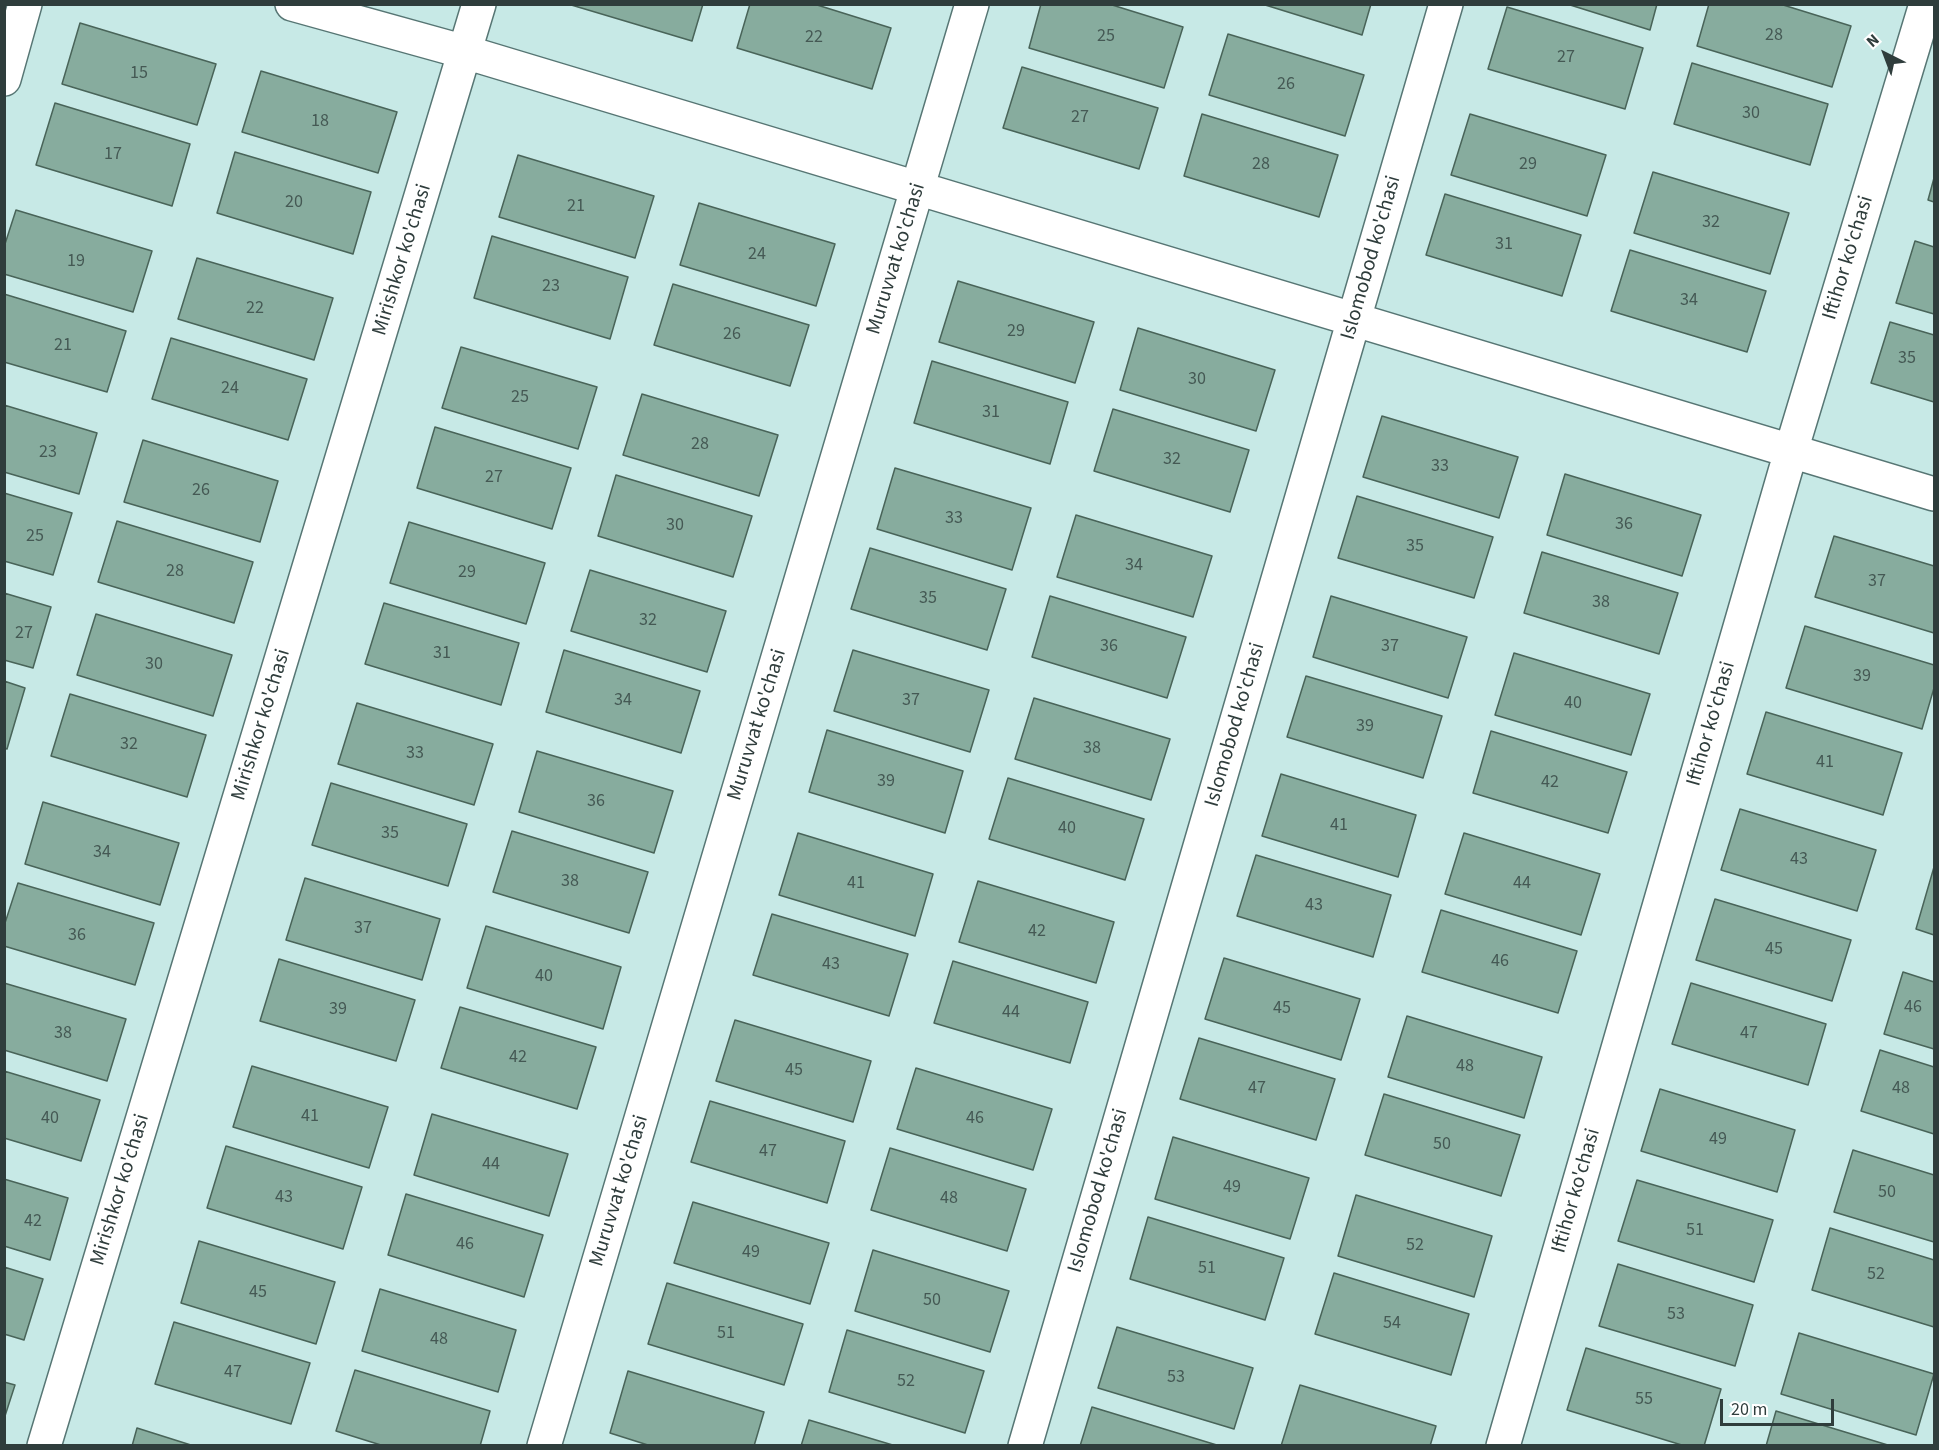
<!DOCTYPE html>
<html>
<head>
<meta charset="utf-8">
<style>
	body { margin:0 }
	#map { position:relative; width:1939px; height:1450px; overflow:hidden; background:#c7e9e6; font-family:"Source Sans 3",sans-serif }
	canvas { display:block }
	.frame { position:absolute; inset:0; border:6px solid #2f3d3c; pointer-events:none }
	.north { position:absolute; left:1855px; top:24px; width:60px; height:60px; -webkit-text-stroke:4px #fff; paint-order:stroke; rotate:318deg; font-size:16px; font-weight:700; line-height:24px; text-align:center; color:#2f3d3c }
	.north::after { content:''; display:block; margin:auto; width:21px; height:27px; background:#2f3d3c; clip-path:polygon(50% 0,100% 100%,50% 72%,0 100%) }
	.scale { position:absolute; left:1720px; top:1399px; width:114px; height:27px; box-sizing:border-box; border:3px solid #2f3d3c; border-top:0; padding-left:8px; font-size:18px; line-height:21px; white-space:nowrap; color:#2f3d3c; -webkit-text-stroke:4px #fff; paint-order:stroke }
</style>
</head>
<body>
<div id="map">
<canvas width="1939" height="1450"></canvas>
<div class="frame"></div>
<div class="north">N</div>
<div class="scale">20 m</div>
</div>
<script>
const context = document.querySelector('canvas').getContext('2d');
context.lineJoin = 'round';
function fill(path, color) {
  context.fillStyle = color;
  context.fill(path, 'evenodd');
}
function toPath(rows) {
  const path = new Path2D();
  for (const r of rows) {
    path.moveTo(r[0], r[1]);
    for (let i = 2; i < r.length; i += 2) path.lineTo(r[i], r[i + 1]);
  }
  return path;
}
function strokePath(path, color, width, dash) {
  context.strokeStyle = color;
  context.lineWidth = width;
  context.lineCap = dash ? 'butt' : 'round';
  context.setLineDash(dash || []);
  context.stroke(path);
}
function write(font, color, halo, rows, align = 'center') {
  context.font = font + ' "Source Sans 3",sans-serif';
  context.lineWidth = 5;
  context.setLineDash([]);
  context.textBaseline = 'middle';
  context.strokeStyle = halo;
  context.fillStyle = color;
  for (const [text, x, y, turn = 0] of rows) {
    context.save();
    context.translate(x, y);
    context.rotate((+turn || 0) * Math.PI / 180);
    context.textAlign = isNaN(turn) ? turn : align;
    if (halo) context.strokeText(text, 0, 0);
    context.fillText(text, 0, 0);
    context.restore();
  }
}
const building = toPath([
	[568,4,703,4,692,41,568,4],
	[750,4,814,4,891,28,872,89,737,48,750,4],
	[1041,4,1109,4,1183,27,1164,88,1029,48,1041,4],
	[1262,4,1371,4,1362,35,1262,4],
	[1567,4,1657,4,1650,30,1567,4],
	[1709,4,1780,4,1851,26,1832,87,1697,46,1709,4],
	[1507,7,1643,48,1625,109,1488,69,1507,7],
	[80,23,216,64,197,125,62,84,80,23],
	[1228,34,1364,75,1345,136,1209,95,1228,34],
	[1692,63,1828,104,1810,165,1674,124,1692,63],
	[1022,67,1158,108,1139,169,1003,128,1022,67],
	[261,71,397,112,378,173,242,132,261,71],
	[55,103,190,144,172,206,36,165,55,103],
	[1202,114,1338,155,1319,217,1184,176,1202,114],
	[1470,114,1606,155,1587,216,1451,175,1470,114],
	[235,152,371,192,353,254,217,213,235,152],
	[518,155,654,196,635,258,499,217,518,155],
	[1653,172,1789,213,1770,274,1634,233,1653,172],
	[1934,178,1934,202,1928,200,1934,178],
	[1445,194,1581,235,1562,296,1426,255,1445,194],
	[699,203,835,244,816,306,680,265,699,203],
	[16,210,152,251,133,312,4,274,4,247,16,210],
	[492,236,628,277,610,339,474,298,492,236],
	[1915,241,1934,247,1934,314,1896,303,1915,241],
	[1630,250,1766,291,1747,352,1611,311,1630,250],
	[197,258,333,298,314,360,178,319,197,258],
	[958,281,1094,322,1075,383,939,342,958,281],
	[673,284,809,325,790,386,654,345,673,284],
	[4,294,126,331,107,392,4,362,4,294],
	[1890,322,1934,335,1934,402,1871,383,1890,322],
	[1138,328,1275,370,1256,431,1120,390,1138,328],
	[171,338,307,379,288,440,152,399,171,338],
	[461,347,597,387,578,449,442,408,461,347],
	[932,361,1068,402,1050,464,914,423,932,361],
	[642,394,778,435,759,496,623,455,642,394],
	[4,405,97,433,79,494,4,472,4,405],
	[1113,409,1249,450,1230,512,1094,471,1113,409],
	[1382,416,1518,457,1499,518,1363,477,1382,416],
	[435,427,571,468,552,529,417,488,435,427],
	[143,440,278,481,260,542,124,502,143,440],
	[895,468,1031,508,1012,570,877,529,895,468],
	[1565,474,1701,515,1682,576,1547,535,1565,474],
	[616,475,752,516,733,577,598,536,616,475],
	[4,493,72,513,53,575,4,561,4,493],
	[1357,496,1493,537,1474,598,1338,558,1357,496],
	[1076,515,1212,556,1193,617,1057,577,1076,515],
	[117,521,253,562,234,623,98,582,117,521],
	[409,522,545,563,526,624,390,583,409,522],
	[1834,536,1934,566,1934,633,1815,597,1834,536],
	[870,548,1006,589,987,650,851,609,870,548],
	[1542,552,1678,593,1659,654,1524,613,1542,552],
	[590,570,726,611,707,672,571,631,590,570],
	[4,593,51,607,33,668,4,660,4,593],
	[1050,596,1186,637,1167,698,1032,657,1050,596],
	[1331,596,1467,637,1448,698,1313,657,1331,596],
	[384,603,519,643,501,705,365,664,384,603],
	[96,614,232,655,213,716,77,675,96,614],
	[1805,626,1934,665,1934,688,1922,729,1786,688,1805,626],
	[564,650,700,691,681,753,546,712,564,650],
	[853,650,989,690,970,752,834,711,853,650],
	[1514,653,1650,694,1631,755,1495,715,1514,653],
	[1306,676,1442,716,1423,778,1287,737,1306,676],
	[4,681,25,688,7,749,4,748,4,681],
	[70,694,206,735,187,797,51,756,70,694],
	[1034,698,1170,739,1151,800,1015,759,1034,698],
	[357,703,493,744,474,805,338,764,357,703],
	[1766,712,1902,753,1883,815,1747,774,1766,712],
	[827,730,963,771,945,833,809,792,827,730],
	[1491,731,1627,772,1608,833,1473,793,1491,731],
	[537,751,673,791,654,853,519,812,537,751],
	[1281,774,1416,815,1398,877,1262,836,1281,774],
	[1008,778,1144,819,1125,880,989,839,1008,778],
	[331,783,467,824,448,886,312,845,331,783],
	[43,802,179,843,160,905,25,864,43,802],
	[1740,809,1876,850,1857,911,1721,870,1740,809],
	[512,831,648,872,629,933,493,892,512,831],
	[798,833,933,874,915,936,779,895,798,833],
	[1464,833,1600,874,1581,935,1445,894,1464,833],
	[1256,855,1391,895,1373,957,1237,916,1256,855],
	[1934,867,1934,935,1916,929,1934,867],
	[305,878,440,919,422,980,286,940,305,878],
	[978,881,1114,922,1096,983,959,942,978,881],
	[18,883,154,923,135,985,4,946,4,926,18,883],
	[1715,899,1851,940,1832,1001,1696,960,1715,899],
	[1441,910,1577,951,1558,1013,1422,972,1441,910],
	[772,914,908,954,889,1016,753,975,772,914],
	[486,926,621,967,603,1029,467,988,486,926],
	[1224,958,1360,999,1341,1060,1205,1019,1224,958],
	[279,959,415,1000,396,1061,260,1021,279,959],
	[953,961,1088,1002,1070,1063,934,1023,953,961],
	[1903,972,1934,982,1934,1049,1884,1034,1903,972],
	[4,983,126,1019,107,1081,4,1050,4,983],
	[1691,983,1826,1024,1808,1085,1672,1044,1691,983],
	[460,1007,596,1047,577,1109,441,1068,460,1007],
	[1407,1016,1542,1057,1524,1118,1388,1077,1407,1016],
	[735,1020,871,1061,853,1122,716,1081,735,1020],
	[1199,1038,1335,1079,1316,1140,1180,1099,1199,1038],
	[1880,1050,1934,1067,1934,1134,1861,1111,1880,1050],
	[252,1066,388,1107,369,1168,233,1127,252,1066],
	[916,1068,1052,1109,1033,1170,897,1129,916,1068],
	[4,1071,100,1100,81,1161,4,1138,4,1071],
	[1660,1089,1795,1130,1777,1192,1641,1151,1660,1089],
	[1384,1094,1520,1135,1501,1196,1365,1155,1384,1094],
	[710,1101,845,1141,827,1203,691,1162,710,1101],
	[432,1114,568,1154,549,1216,414,1175,432,1114],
	[1173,1137,1309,1178,1290,1239,1155,1199,1173,1137],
	[226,1146,362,1187,343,1249,207,1208,226,1146],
	[890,1148,1026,1189,1007,1251,871,1210,890,1148],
	[1853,1150,1934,1175,1934,1242,1834,1212,1853,1150],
	[4,1179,68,1198,50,1260,4,1246,4,1179],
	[1637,1180,1773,1220,1754,1282,1618,1241,1637,1180],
	[406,1194,543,1235,524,1297,388,1255,406,1194],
	[1356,1195,1492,1236,1474,1297,1338,1256,1356,1195],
	[693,1202,829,1243,810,1304,674,1263,693,1202],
	[1148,1217,1284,1258,1265,1320,1130,1279,1148,1217],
	[1830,1228,1934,1260,1934,1327,1812,1290,1830,1228],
	[199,1241,335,1282,316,1344,181,1303,199,1241],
	[873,1250,1009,1291,990,1352,855,1311,873,1250],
	[1618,1264,1753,1305,1735,1366,1599,1326,1618,1264],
	[4,1267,43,1279,24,1340,4,1334,4,1267],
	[1334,1273,1469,1314,1451,1375,1315,1334,1334,1273],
	[667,1283,803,1324,784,1385,648,1344,667,1283],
	[380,1289,516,1330,498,1392,362,1351,380,1289],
	[174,1322,310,1363,291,1424,155,1384,174,1322],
	[1117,1327,1253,1368,1234,1429,1098,1388,1117,1327],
	[847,1330,984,1371,965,1433,829,1392,847,1330],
	[1799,1333,1934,1374,1916,1435,1781,1394,1799,1333],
	[1586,1348,1721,1389,1704,1446,1685,1446,1567,1410,1586,1348],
	[355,1370,490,1411,480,1446,384,1446,336,1431,355,1370],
	[628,1371,764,1412,754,1446,651,1446,610,1433,628,1371],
	[4,1382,15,1385,4,1419,4,1382],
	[1300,1385,1436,1426,1430,1446,1281,1446,1300,1385],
	[1092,1407,1220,1446,1080,1446,1092,1407],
	[1776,1411,1891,1446,1766,1446,1776,1411],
	[809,1420,896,1446,801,1446,809,1420],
	[137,1428,194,1446,132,1446,137,1428]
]);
const minor = toPath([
	[292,4,465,52,1934,494],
	[4,79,25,4],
	[44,1446,479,4],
	[544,1446,972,4],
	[1025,1446,1446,4],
	[1503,1446,1791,451,1926,4]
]);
const numberNames = [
	["28",1774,36],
	["25",1106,37],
	["22",814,38],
	["27",1566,58],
	["15",139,74],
	["26",1286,85],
	["30",1751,114],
	["27",1080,118],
	["18",320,122],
	["17",113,155],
	["28",1261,165],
	["29",1528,165],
	["20",294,203],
	["21",576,207],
	["32",1711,223],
	["31",1504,245],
	["24",757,255],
	["19",76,262],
	["23",551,287],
	["34",1689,301],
	["22",255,309],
	["29",1016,332],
	["26",732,335],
	["21",63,346],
	["35",1907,359],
	["30",1197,380],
	["24",230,389],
	["25",520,398],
	["31",991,413],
	["28",700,445],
	["23",48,453],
	["32",1172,460],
	["33",1440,467],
	["27",494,478],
	["26",201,491],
	["33",954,519],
	["36",1624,525],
	["30",675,526],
	["25",35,537],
	["35",1415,547],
	["34",1134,566],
	["28",175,572],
	["29",467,573],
	["37",1877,582],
	["35",928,599],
	["38",1601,603],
	["32",648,621],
	["27",24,634],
	["36",1109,647],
	["37",1390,647],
	["31",442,654],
	["30",154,665],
	["39",1862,677],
	["34",623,701],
	["37",911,701],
	["40",1573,704],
	["39",1365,727],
	["32",129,745],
	["38",1092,749],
	["33",415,754],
	["41",1825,763],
	["39",886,782],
	["42",1550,783],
	["36",596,802],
	["41",1339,826],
	["40",1067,829],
	["35",390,834],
	["34",102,853],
	["43",1799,860],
	["38",570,882],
	["41",856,884],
	["44",1522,884],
	["43",1314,906],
	["37",363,929],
	["42",1037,932],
	["36",77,936],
	["45",1774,950],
	["46",1500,962],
	["43",831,965],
	["40",544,977],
	["46",1913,1008],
	["45",1282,1009],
	["39",338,1010],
	["44",1011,1013],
	["38",63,1034],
	["47",1749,1034],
	["42",518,1058],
	["48",1465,1067],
	["45",794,1071],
	["47",1257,1089],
	["48",1901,1089],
	["41",310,1117],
	["40",50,1119],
	["46",975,1119],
	["49",1718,1140],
	["50",1442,1145],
	["47",768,1152],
	["44",491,1165],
	["49",1232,1188],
	["50",1887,1193],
	["43",284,1198],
	["48",949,1199],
	["42",33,1222],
	["51",1695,1231],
	["46",465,1245],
	["52",1415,1246],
	["49",751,1253],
	["51",1207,1269],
	["52",1876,1275],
	["45",258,1293],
	["50",932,1301],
	["53",1676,1315],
	["54",1392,1324],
	["51",726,1334],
	["48",439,1340],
	["47",233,1373],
	["53",1176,1378],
	["52",906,1382],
	["55",1644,1400]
];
const streetNames = [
	["Islomobod ko'chasi",1372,258,-74],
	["Iftihor ko'chasi",1849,258,-73],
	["Muruvvat ko'chasi",897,259,-73],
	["Mirishkor ko'chasi",403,260,-73],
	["Iftihor ko'chasi",1712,724,-74],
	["Mirishkor ko'chasi",262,725,-73],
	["Muruvvat ko'chasi",758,725,-73],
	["Islomobod ko'chasi",1236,725,-74],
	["Mirishkor ko'chasi",121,1190,-73],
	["Muruvvat ko'chasi",620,1191,-73],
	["Islomobod ko'chasi",1099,1191,-74],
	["Iftihor ko'chasi",1577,1191,-74]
];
fill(building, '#87ac9e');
strokePath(building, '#496459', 1.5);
strokePath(minor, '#577674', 36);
strokePath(minor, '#fff', 33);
write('18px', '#455954', null, numberNames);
write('21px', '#2f3d3c', '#fff', streetNames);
</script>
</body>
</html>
